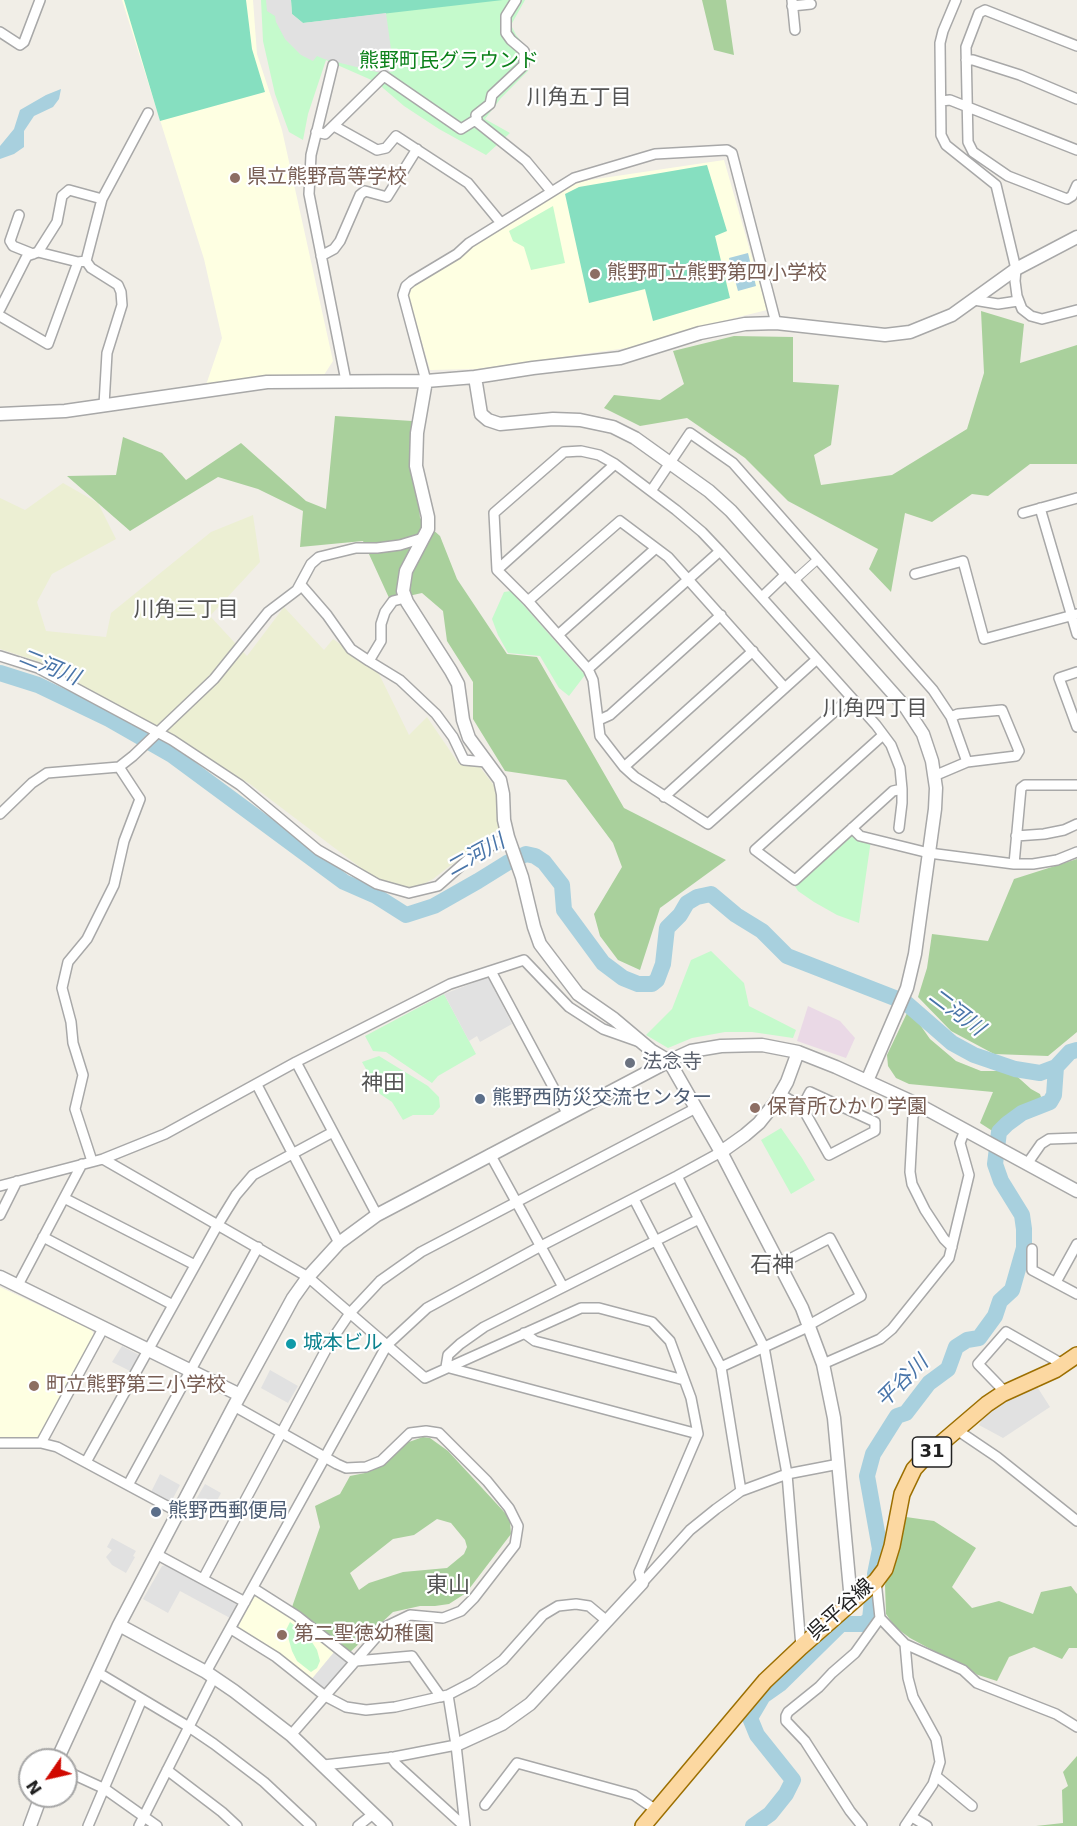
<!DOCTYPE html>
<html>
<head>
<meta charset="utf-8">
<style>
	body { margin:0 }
	#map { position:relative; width:1077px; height:1826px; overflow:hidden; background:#f1eee7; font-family:"DejaVu Sans",sans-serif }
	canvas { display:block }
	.north { position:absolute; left:18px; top:1748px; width:60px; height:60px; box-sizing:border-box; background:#fff; border:2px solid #a6a6a6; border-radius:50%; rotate:236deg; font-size:16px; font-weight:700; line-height:24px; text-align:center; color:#212121 }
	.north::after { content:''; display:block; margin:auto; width:21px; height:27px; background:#d00901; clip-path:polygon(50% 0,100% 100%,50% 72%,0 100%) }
</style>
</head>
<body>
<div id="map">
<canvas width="1077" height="1826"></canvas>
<div class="north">N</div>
</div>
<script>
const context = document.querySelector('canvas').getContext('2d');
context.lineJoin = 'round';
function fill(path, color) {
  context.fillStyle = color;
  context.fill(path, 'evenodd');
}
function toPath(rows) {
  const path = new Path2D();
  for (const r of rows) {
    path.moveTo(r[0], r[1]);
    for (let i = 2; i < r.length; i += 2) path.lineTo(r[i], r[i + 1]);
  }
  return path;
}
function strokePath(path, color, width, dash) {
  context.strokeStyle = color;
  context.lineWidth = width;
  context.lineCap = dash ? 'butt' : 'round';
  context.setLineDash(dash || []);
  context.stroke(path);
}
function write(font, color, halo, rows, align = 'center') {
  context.font = font + ' "DejaVu Sans","Noto Sans JP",sans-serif';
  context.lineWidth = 4.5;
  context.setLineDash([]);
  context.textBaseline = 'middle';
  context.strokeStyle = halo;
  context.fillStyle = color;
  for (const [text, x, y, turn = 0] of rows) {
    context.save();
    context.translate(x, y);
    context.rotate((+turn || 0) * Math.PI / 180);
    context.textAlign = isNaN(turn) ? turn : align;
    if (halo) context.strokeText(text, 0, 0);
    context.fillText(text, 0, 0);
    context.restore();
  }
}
const industrial = toPath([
	[808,1006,840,1021,855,1038,846,1058,797,1041]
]);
const education = toPath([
	[122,0,253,0,257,54,282,130,333,361,324,375,206,385,222,338,204,259],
	[724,160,767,310,698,327,634,347,476,369,430,370,408,294,413,287,455,260,472,246,576,182],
	[0,1287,92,1330,94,1336,40,1435,36,1438,0,1439],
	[260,1596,304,1626,335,1651,311,1680,239,1630,239,1625,254,1597]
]);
const farmland = toPath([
	[63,483,98,503,116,539,52,574,37,602,46,631,106,637,111,613,211,532,253,515,260,562,210,616,247,656,284,607,324,650,333,639,377,670,409,735,427,717,459,764,479,766,496,788,499,828,433,879,412,890,373,877,250,784,43,663,0,649,0,498,25,510]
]);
const forest = toPath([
	[702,0,726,0,734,55,714,50],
	[981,311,1024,324,1020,363,1077,345,1077,464,1030,464,988,496,972,494,932,522,905,513,891,592,869,569,878,549,788,501,745,458,687,418,640,426,604,408,614,395,660,400,684,384,673,351,734,336,793,337,793,382,839,385,831,445,814,455,821,485,892,475,967,429,984,373],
	[335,416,412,421,420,518,440,536,457,579,507,654,537,657,624,808,726,860,660,908,640,970,618,960,600,936,594,914,622,867,613,843,566,780,505,771,473,719,473,682,447,641,443,611,422,593,390,600,363,541,300,547,303,511,258,489,218,477,130,531,67,476,116,475,123,437,162,453,186,480,241,443,306,501,326,509],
	[1077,859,1077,1032,1048,1056,994,1054,951,1031,918,997,927,968,932,934,988,941,1014,879],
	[911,1012,930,1039,956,1061,981,1071,1011,1071,1031,1089,1040,1094,1041,1097,1029,1106,1017,1109,994,1132,980,1123,993,1092,909,1084,896,1078,888,1066,887,1055,907,1013],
	[423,1437,430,1438,448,1451,506,1514,510,1521,511,1534,466,1593,449,1604,435,1606,420,1606,393,1612,348,1654,292,1607,320,1527,315,1506,340,1494,350,1476,365,1473,406,1443],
	[437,1519,451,1523,465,1540,467,1547,464,1554,447,1568,403,1572,369,1583,359,1590,350,1573,393,1539,414,1535],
	[906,1517,934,1521,976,1548,952,1587,972,1608,999,1601,1033,1614,1041,1592,1071,1586,1077,1594,1077,1648,1069,1648,1062,1659,1034,1647,1009,1657,997,1681,978,1675,910,1638,895,1627,886,1614,885,1585],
	[1077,1756,1077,1826,1036,1826,1063,1823,1062,1790,1068,1786,1063,1772]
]);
const park = toPath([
	[261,0,525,0,511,25,516,35,530,52,528,71,501,98,485,119,510,133,486,155,439,129,404,106,376,82,326,60,308,114,303,140,289,132,275,94,263,41],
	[553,206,565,263,531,270,524,247,513,241,509,231],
	[511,591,585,675,569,696,559,688,540,656,508,653,498,635,492,619,504,592],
	[852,830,871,840,859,923,837,915,814,902,798,891,793,883],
	[711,951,744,983,749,1006,796,1030,793,1038,752,1032,725,1032,692,1038,668,1048,646,1035,672,1009,691,960],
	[444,994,476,1054,438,1076,432,1083,386,1052,373,1051,365,1036],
	[379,1056,428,1086,439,1097,440,1107,433,1115,413,1115,403,1120,392,1102,380,1094,362,1062],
	[781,1128,802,1158,815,1180,791,1194,761,1140],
	[290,1622,308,1636,317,1650,320,1661,317,1668,311,1672,297,1661,292,1651,286,1630]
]);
const pitch = toPath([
	[124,0,246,0,252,49,265,92,160,121],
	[291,0,503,0,303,23,292,14],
	[707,165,727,231,715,236,730,298,653,321,645,289,589,303,565,194,579,187]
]);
const parking = toPath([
	[266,0,291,0,292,14,303,23,386,13,394,71,381,73,324,59,317,56,313,61,301,55,285,39,276,22,275,16,267,11],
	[486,978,489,979,512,1024,480,1042,477,1036,469,1041,444,994],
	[122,1346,139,1355,130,1371,112,1362],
	[270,1370,298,1386,288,1403,261,1388],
	[1036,1385,1050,1407,1003,1438,979,1425,987,1411],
	[160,1474,180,1485,171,1502,151,1492],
	[205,1484,221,1493,212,1510,195,1501],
	[112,1538,136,1551,133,1556,135,1557,126,1573,112,1565,106,1557,112,1550,107,1547],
	[166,1565,235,1602,237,1606,230,1618,180,1591,168,1613,143,1599,162,1566],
	[335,1651,347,1660,348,1665,327,1689,322,1689,311,1680]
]);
const water = toPath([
	[61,89,59,99,53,107,34,116,24,131,24,147,14,154,0,159,0,146,14,129,20,110,46,95],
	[748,253,756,286,738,291,729,258]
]);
const river = toPath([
	[0,673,38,685,109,719,172,755,344,882,376,896,406,915,434,906,478,881,507,863,526,854,535,856,544,862,562,885,564,910,603,963,623,978,638,984,652,984,657,980,663,964,667,928,680,915,687,903,697,897,711,894,736,915,762,931,787,956,905,1002,952,1043,974,1055,1015,1069,1040,1073,1056,1067,1070,1052,1077,1050],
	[875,1574,880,1549,867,1476,873,1454,897,1416,906,1413,929,1383,948,1369,956,1347,967,1340,979,1338,995,1316,1000,1301,1012,1290,1024,1248,1024,1229,1022,1215,1001,1181,995,1164,999,1132,1007,1124,1022,1113,1050,1102,1054,1095,1056,1067],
	[753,1826,770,1814,786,1794,793,1780,757,1735,750,1718,763,1696,780,1684,841,1624,864,1624,870,1619,872,1600]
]);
const pedestrian = toPath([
	[798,577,818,559]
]);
const minor = toPath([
	[516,0,506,16,506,33,511,40,524,51,524,65,492,95,490,104,476,115,477,122,526,161,551,191],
	[792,0,795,30],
	[956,0,943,31,940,43,941,135,946,145,996,185,1016,269,1015,281,1017,296,1022,309,1031,316,1042,319,1077,310],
	[792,6,811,4],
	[0,32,20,45,24,42,40,0],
	[1077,46,985,10,979,13,966,47,968,142,973,152,1008,176,1067,199,1072,196,1077,185],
	[966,60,973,60,1020,75,1077,99],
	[333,65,311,155,309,194,346,381],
	[941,101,950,100,1077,150],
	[334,126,377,150,386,148,396,136,468,183,501,223],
	[316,132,325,134,384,76,461,129,477,119],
	[19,215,10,241,13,246,33,254],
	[38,252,57,222,62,196,69,190,102,199],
	[321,256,334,249,340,241,360,195,365,191,387,197,417,149],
	[86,261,102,199,148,113],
	[974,300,998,304,1018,301],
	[0,309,27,256,38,252,78,262,86,261,91,268,118,285,121,292,122,305,107,353,104,405],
	[0,316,48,344,78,262],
	[426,381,403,295,406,286,412,281,457,254,469,243,574,178,655,154,727,150,732,153,776,323],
	[651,491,690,433,733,463,933,690,951,717,967,762],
	[1040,508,1077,634],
	[1023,513,1077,498],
	[497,570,615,464],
	[915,574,963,561,984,639,1077,614],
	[301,585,327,615,351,649,369,661],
	[762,597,786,574],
	[405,598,393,601,385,612,381,624,381,641,369,661,400,680,436,714,453,737,464,760,486,762],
	[528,601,620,521,668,557,785,688],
	[558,635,656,548],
	[0,656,38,668,172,740,240,785,318,850,377,884,409,893,438,886,472,856,508,837],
	[588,669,720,551],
	[1077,672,1059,678,1077,727],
	[851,697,708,824,635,777,624,767,600,736,593,680,588,669,528,601,497,570,494,513,564,452,581,451,599,455,615,464,676,510,702,532,720,551,876,725,891,745,900,768,902,789,902,803,899,828],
	[599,720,610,715,721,615],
	[883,735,755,850,795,880,893,791,902,789],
	[624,767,753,651],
	[934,776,967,762,1016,756,1019,751,1002,710,958,714,951,717],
	[664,797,817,659],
	[0,814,32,783,47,773,119,767,133,756,214,679,268,612,297,590,311,564,319,557,356,548,377,548,400,545,423,538],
	[852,828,860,836,929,853,1014,864,1033,864,1057,860,1077,852],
	[1016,836,1044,834,1064,830,1077,824],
	[1014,864,1021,788,1025,785,1077,785],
	[491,971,567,1113],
	[296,1062,377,1215],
	[257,1085,339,1243],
	[780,1094,802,1107,829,1155,875,1131,875,1122,810,1092,802,1107],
	[919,1105,913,1116,910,1172,912,1184,925,1210,944,1239,952,1247],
	[490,1154,563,1287],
	[103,1159,308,1277,425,1378,581,1308,599,1308,652,1322,670,1341,691,1398,698,1434,639,1572,642,1583],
	[92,1161,75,1109,83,1075,73,1043,71,1022,62,988,68,962,87,939,114,885,124,841,140,799,119,767],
	[1027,1164,1041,1144,1049,1139,1077,1138],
	[677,1176,764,1347,787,1474,801,1647],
	[0,1186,103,1159,165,1134,296,1062,450,984,524,960,569,1007,603,1029,637,1041],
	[64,1198,195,1265],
	[634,1199,721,1367,741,1491],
	[0,1215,17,1181],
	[43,1237,173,1305],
	[1032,1249,1032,1270,1077,1294],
	[780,1264,830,1238,861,1296,809,1325],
	[1056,1282,1077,1244],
	[18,1285,82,1164],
	[524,1333,535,1341,684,1380],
	[823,1364,880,1339,892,1329,949,1258,969,1175,960,1143,965,1130],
	[446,1367,448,1355,460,1344,484,1327,699,1219],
	[446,1367,698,1434],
	[721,1367,810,1326],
	[1006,1393,978,1364,1006,1332,1064,1365],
	[234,1406,337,1464,346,1468,366,1467,381,1461,410,1433,426,1431,439,1433,487,1481,509,1508,518,1526,515,1545,474,1598,461,1611,443,1618,410,1615,385,1627,291,1735],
	[957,1430,997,1457,1077,1521],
	[0,1443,41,1443,57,1447,178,1512],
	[41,1443,104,1327],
	[86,1462,217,1226,236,1195,253,1175,333,1132],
	[128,1485,258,1247],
	[156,1554,245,1602],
	[203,1579,329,1344,350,1313,380,1281,421,1252,696,1108],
	[876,1581,880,1618,905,1644,963,1670,977,1683,1056,1714,1077,1727],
	[642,1583,690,1530,716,1509,741,1491,787,1474,839,1464],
	[253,1588,297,1616,355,1662],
	[231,1629,276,1657,325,1696,346,1707,366,1710,395,1707,448,1695,473,1682,503,1660,543,1615,558,1606,576,1604,589,1606,607,1621],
	[905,1644,908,1678,913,1697,936,1739,940,1762,933,1784,905,1826],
	[356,1661,412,1656,441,1697],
	[97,1672,189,1727,214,1744,264,1782,311,1826],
	[206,1672,387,1345,427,1308,541,1246,677,1176,721,1152],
	[448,1695,456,1745,465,1826],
	[391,1757,396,1764,464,1826],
	[324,1765,394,1757,456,1745],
	[167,1770,222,1812,237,1826],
	[66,1771,105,1789,157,1826],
	[936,1776,972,1806],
	[485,1805,517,1763,634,1795,656,1810],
	[912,1817,927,1826],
	[88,1826,142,1699],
	[139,1826,214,1677],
	[358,1826,373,1814],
	[862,1826,850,1811,805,1741,786,1721,786,1716,788,1712,819,1687,832,1673,855,1653,880,1618]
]);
const tertiary = toPath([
	[475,377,481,414,488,420,500,424,553,419,580,420,613,427,635,438,709,491,731,511,906,708,923,734,932,761,936,788,935,809,915,954,907,988,867,1081],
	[426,381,417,433,416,466,428,517,428,529,406,571,403,591,407,602,451,671,458,684,463,720,469,738,500,780,503,794,504,820,508,837,522,877,534,927,540,944,578,994,614,1019,652,1051,669,1061,721,1152,802,1308,823,1364,834,1418,851,1601],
	[0,414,65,411,267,382,426,381,475,377,533,368,620,358,700,333,745,324,776,323,885,335,910,332,952,315,1016,269,1077,237],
	[721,1152,745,1135,759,1123,775,1103,787,1082,798,1052],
	[0,1277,240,1395],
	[119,1625,206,1672,234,1691,291,1735,386,1826],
	[456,1745,502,1724,530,1704,642,1583],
	[57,1760,119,1625,234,1406,293,1298,308,1277,339,1243,377,1215,669,1061,691,1051,721,1046,762,1045,798,1052,836,1067,919,1105,1077,1191],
	[30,1826,41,1796]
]);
const primary = toPath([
	[643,1826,765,1681,801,1647,876,1581,885,1569,892,1546,902,1494,914,1469,925,1457,987,1404,1002,1394,1055,1370,1077,1355]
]);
const markers = [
	[235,178,6,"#8d6e63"],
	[595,274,6,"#8d6e63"],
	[630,1063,6,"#6b7280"],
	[480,1099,6,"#5c6f8a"],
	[755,1108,6,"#8d6e63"],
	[291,1344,6,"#0f9aa8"],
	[34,1386,6,"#8d6e63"],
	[156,1512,6,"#5c6f8a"],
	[282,1635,6,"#8d6e63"]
];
const shields = [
	[932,1452,39]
];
const shieldNames = [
	["31",932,1452]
];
const parkNames = [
	["熊野町民グラウンド",449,62]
];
const educationNames = [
	["県立熊野高等学校",247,178],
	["熊野町立熊野第四小学校",607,274],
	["保育所ひかり学園",767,1108],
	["町立熊野第三小学校",46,1386],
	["第二聖徳幼稚園",294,1635]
];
const worshipNames = [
	["法念寺",642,1063]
];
const serviceNames = [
	["熊野西防災交流センター",492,1099],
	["熊野西郵便局",168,1512]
];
const cultureNames = [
	["城本ビル",303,1344]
];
const streetNames = [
	["呉平谷線",841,1610,-42]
];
const neighbourhoodNames = [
	["川角五丁目",579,99],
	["川角三丁目",186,611],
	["川角四丁目",875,710]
];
const waterNames = [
	["二河川",49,668,22],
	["二河川",476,856,-29],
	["二河川",956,1013,37],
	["平谷川",903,1382,-45]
];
const quarterNames = [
	["神田",383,1084],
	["石神",772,1266],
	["東山",448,1586]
];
fill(industrial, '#ead9e6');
fill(education, '#feffe2');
fill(farmland, '#ecefd3');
fill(forest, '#a9d09c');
fill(park, '#c5facc');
fill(pitch, '#86dfc0');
fill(parking, '#e1e1e1');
fill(water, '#a8d0de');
strokePath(river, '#a8d0de', 16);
strokePath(pedestrian, '#a8a8a8', 10);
strokePath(minor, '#a8a8a8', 12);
strokePath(tertiary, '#a8a8a8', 15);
strokePath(primary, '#9c6f01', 18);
strokePath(pedestrian, '#fff', 8);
strokePath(minor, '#fff', 9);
strokePath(tertiary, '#fff', 12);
strokePath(primary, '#fcd8a1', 15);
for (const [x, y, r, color] of markers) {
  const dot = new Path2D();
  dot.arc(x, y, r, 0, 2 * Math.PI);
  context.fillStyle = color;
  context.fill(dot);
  strokePath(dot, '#fff', 2);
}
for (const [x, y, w] of shields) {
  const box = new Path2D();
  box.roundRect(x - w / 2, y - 15, w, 30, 4.5);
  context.fillStyle = '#fff';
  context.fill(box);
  strokePath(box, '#212121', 1.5);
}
write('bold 18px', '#212121', null, shieldNames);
write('20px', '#0c811b', '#fff', parkNames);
write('20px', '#785e54', '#fff', educationNames, 'left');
write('20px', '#5b616d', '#fff', worshipNames, 'left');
write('20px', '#4e5e75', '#fff', serviceNames, 'left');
write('20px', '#0d838f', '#fff', cultureNames, 'left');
write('20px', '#212121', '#fff', streetNames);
write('21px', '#545454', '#fff', neighbourhoodNames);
write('italic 21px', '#4975a9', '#fff', waterNames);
write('22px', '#545454', '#fff', quarterNames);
</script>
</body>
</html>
